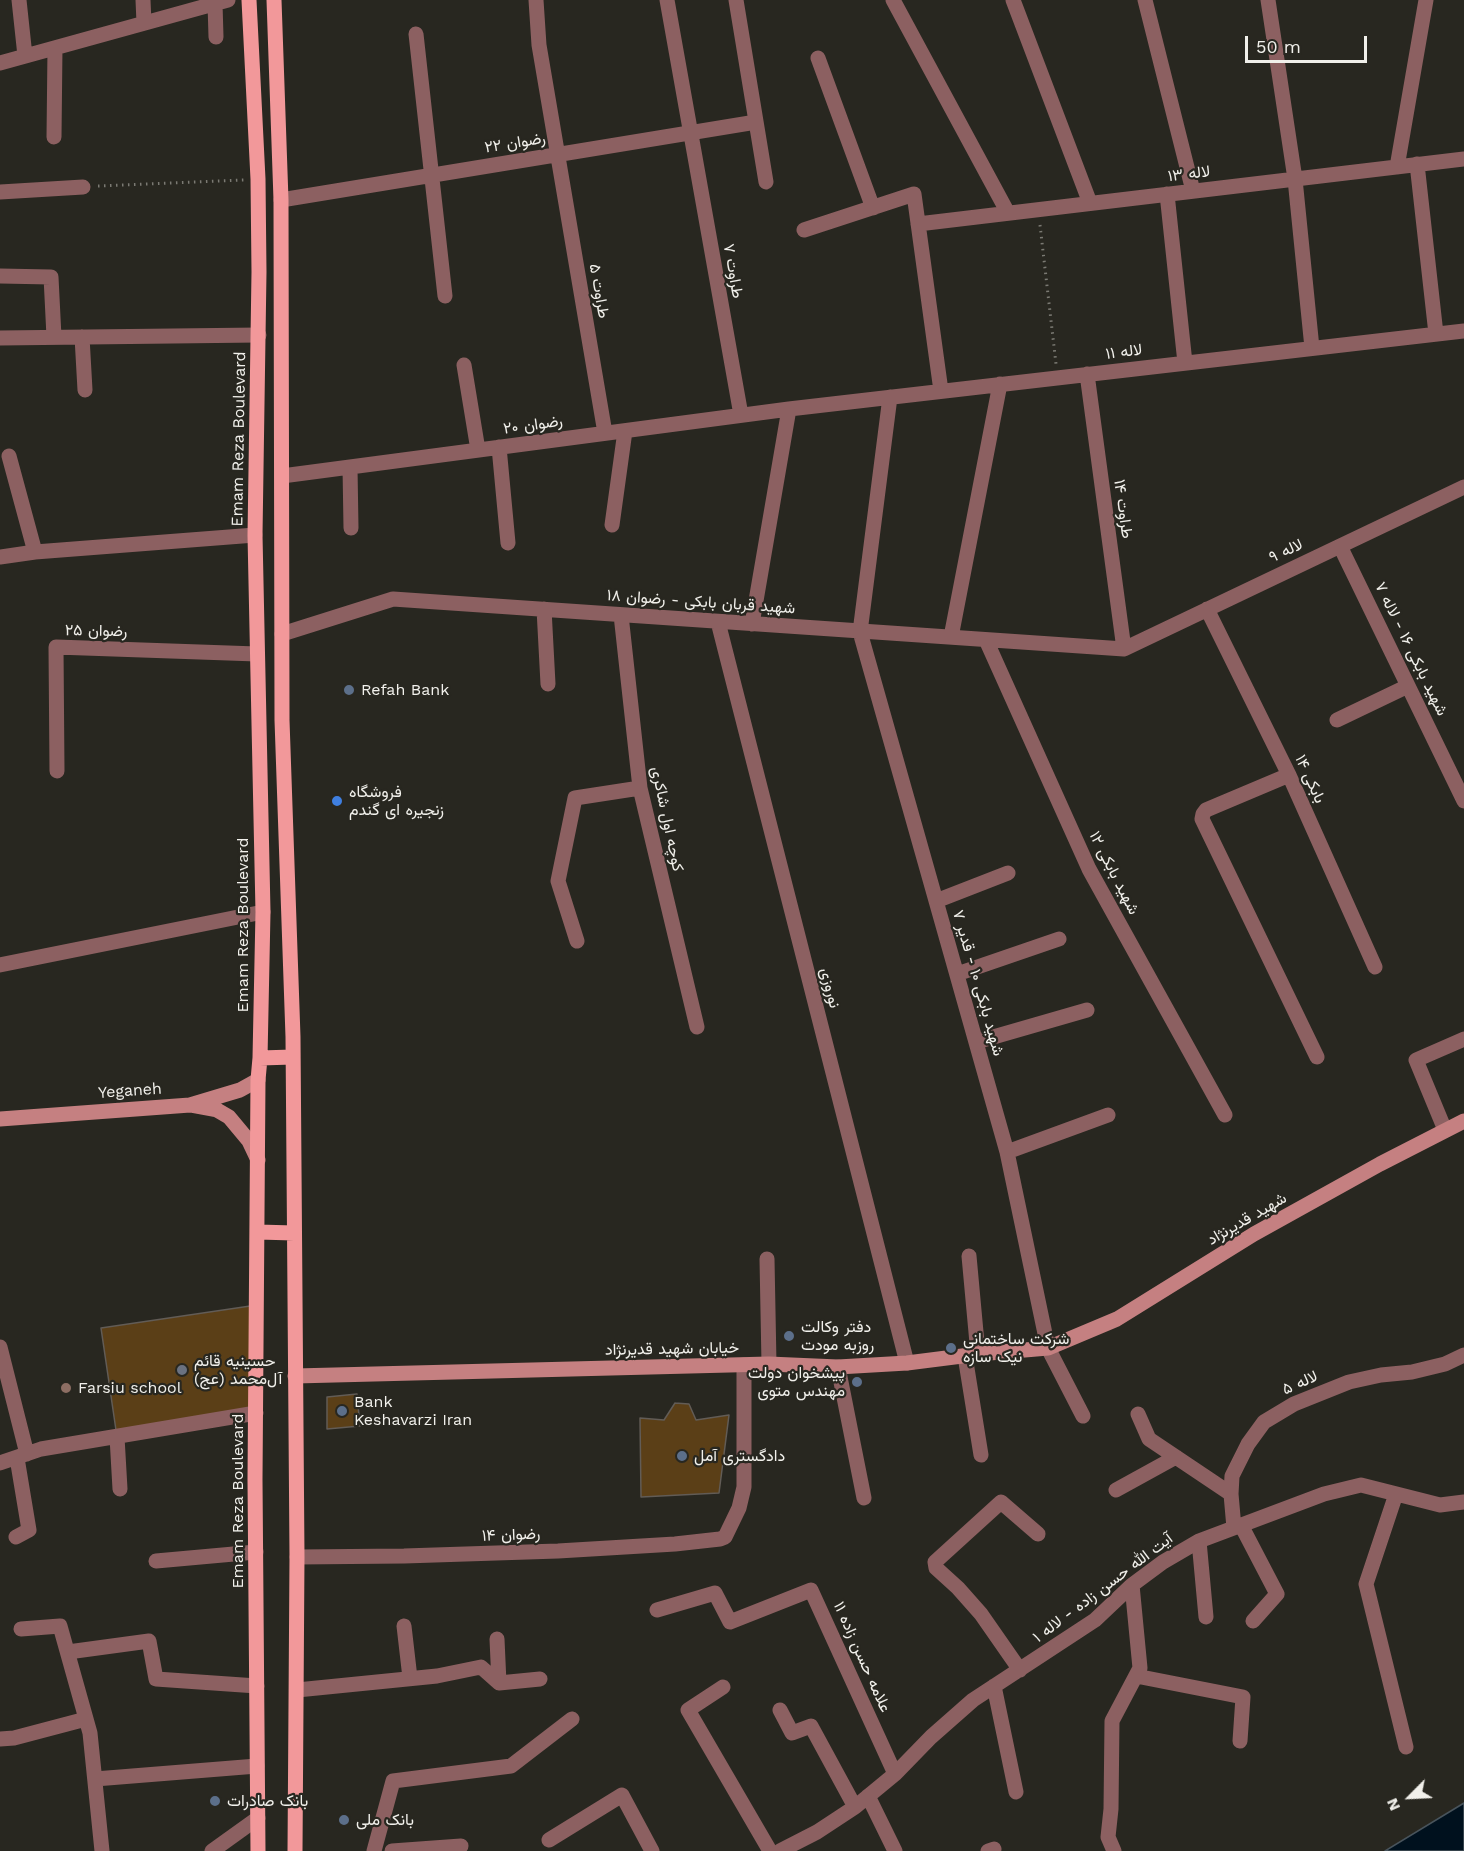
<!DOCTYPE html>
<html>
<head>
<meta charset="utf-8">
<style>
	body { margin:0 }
	#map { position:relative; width:1464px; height:1851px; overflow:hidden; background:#282720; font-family:"Work Sans",sans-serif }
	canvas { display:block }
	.north { position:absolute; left:1380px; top:1767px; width:60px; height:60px; -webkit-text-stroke:4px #282720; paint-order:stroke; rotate:246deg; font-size:16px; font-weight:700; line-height:24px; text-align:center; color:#f1f0eb }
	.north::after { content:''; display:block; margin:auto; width:21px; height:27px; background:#f1f0eb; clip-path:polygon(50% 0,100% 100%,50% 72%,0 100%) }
	.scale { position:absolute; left:1245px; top:36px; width:122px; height:27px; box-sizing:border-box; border:3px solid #f1f0eb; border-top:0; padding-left:8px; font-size:18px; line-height:21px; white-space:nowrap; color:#f1f0eb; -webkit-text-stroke:4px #282720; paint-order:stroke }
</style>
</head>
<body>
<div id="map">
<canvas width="1464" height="1851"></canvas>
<div class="north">N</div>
<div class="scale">50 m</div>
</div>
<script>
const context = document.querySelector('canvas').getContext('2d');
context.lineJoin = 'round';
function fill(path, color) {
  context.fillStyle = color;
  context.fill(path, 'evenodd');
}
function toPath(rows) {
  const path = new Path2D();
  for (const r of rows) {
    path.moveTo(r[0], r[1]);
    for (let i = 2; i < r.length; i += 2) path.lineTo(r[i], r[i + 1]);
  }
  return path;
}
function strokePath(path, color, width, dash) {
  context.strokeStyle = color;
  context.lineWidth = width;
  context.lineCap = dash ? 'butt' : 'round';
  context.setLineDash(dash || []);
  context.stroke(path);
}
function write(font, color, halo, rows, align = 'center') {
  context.font = font + ' "Work Sans",Vazirmatn,sans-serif';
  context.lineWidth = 4.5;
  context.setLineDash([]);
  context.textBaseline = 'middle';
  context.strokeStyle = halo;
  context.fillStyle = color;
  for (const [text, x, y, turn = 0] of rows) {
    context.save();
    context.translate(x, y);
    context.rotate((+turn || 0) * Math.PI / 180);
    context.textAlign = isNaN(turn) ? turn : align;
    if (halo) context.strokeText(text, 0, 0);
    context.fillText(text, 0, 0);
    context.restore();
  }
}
const water = toPath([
	[1464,1803,1464,1851,1385,1851,1464,1803]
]);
const building = toPath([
	[257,1305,256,1413,117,1437,101,1328,257,1305],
	[357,1394,360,1426,327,1429,327,1397,357,1394],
	[675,1403,689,1404,696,1420,729,1415,719,1493,641,1497,640,1418,664,1420,675,1403]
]);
const path = toPath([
	[98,186,244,180],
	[1040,225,1056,364]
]);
const street = toPath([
	[19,0,25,56],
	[143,0,144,23],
	[536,0,539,45,605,433],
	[667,0,741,415],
	[736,0,766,182],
	[893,0,1008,213],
	[1013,0,1090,203],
	[1145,0,1193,191],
	[1268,0,1295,179,1312,348],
	[215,3,216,37],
	[416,34,445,296],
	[818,58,873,208],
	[0,63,228,0],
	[54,137,55,48],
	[1417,164,1436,334],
	[1397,167,1426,0],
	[0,192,83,187],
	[1167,194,1185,363],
	[281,200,756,122],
	[918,224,1464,159],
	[804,230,914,194,941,391],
	[0,276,51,277,54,337],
	[82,337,85,390],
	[0,338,259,335],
	[464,365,478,450],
	[1087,374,1124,649],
	[890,397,860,632,1007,1152,1048,1348,1083,1416],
	[499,447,508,543],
	[9,456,35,552],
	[350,467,351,528],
	[282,476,789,409,1464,331],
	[612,525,625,431],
	[1340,546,1464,801],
	[0,557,35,552,255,535],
	[544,609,548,684],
	[1207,609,1289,775,1375,967],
	[621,615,640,788,697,1027],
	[718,622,907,1363],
	[752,624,789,409],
	[282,634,393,599,1124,649,1464,487],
	[951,637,1000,384],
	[986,640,1089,869,1225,1115],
	[1337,720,1408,686],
	[57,771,56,647,257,654],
	[1289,775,1206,810,1203,814,1202,819,1317,1057],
	[936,901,1008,873],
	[577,941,558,881,575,798,640,788],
	[0,965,263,912],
	[957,974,1059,939],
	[976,1042,1087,1010],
	[1445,1130,1416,1060,1464,1039],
	[1007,1152,1108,1115],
	[969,1256,978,1354],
	[767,1259,769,1364],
	[0,1347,27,1454],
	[965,1356,981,1455],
	[838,1367,864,1498],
	[1138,1414,1149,1439,1231,1494],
	[117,1437,120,1489],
	[0,1463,41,1449,256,1413],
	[1116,1490,1176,1457],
	[1396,1494,1366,1584,1406,1747],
	[1241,1525,1277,1594,1253,1621],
	[1234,1528,1231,1494,1232,1476,1248,1444,1264,1422,1294,1404,1349,1382,1381,1375,1412,1372,1445,1364,1464,1355],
	[16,1537,29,1530,17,1458],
	[1199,1541,1206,1617],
	[297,1557,404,1556,558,1551,675,1544,720,1539,725,1537,739,1508,744,1487,744,1365],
	[156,1561,256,1552],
	[657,1610,715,1593,730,1622,811,1590,895,1774],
	[404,1626,410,1678],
	[21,1629,60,1626,90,1733,102,1851],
	[497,1639,499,1683],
	[68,1652,149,1641,156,1679,257,1686],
	[1020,1670,981,1614,958,1588,936,1568,935,1562,1001,1502,1038,1534],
	[1136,1676,1243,1697,1240,1741],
	[994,1686,1016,1792],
	[723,1687,688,1710,770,1851],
	[297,1690,437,1676,481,1667,499,1683,540,1679],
	[780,1710,792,1733,811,1726,855,1807],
	[0,1739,14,1738,86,1719],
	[95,1779,257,1766],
	[868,1796,895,1851],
	[549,1840,622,1795,652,1851],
	[212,1851,258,1818],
	[374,1851,393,1781,511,1766,572,1719],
	[392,1851,461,1846],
	[780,1851,817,1832,855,1807,895,1774,931,1737,973,1700,1095,1620,1132,1585,1163,1562,1199,1541,1324,1494,1361,1485,1440,1505,1464,1502],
	[988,1851,994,1849],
	[1114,1851,1108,1837,1111,1809,1112,1721,1140,1668,1132,1585]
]);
const secondary = toPath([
	[190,1105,217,1110,229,1117,249,1141,258,1160],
	[0,1119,190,1105,240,1090,258,1080],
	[295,1376,769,1364,838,1367,907,1363,978,1354,1048,1348,1117,1319,1254,1234,1380,1164,1464,1121]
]);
const primary = toPath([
	[249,0,258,179,259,272,255,535,263,912,260,1058,258,1080,255,1479,258,1851],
	[274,0,281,200,282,720,293,1037,297,1557,295,1851],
	[260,1058,293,1057],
	[258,1232,294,1233]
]);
const markers = [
	[349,690,6,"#5c6f8a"],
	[337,801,6,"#3f7fe0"],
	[789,1336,6,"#5c6f8a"],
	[951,1348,6,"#5c6f8a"],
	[182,1370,6,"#6b7280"],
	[857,1382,6,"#5c6f8a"],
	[66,1388,6,"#8d6e63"],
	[342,1411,6,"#5c6f8a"],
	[682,1456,6,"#5c6f8a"],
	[215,1801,6,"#5c6f8a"],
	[344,1820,6,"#5c6f8a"]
];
const streetNames = [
	["رضوان ۲۲",515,143,-9],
	["لاله ۱۳",1189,174,-7],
	["طراوت ۷",733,271,80],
	["طراوت ۵",599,291,80],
	["لاله ۱۱",1124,352,-7],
	["رضوان ۲۰",533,425,-8],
	["Emam Reza Boulevard",239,439,-89],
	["طراوت ۱۴",1123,509,82],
	["لاله ۹",1286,551,-25],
	["شهید قربان بابکی - رضوان ۱۸",701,602,4],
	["رضوان ۲۵",96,631,1],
	["شهید بابکی ۱۶ - لاله ۷",1411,649,64],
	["بابکی ۱۴",1310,779,65],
	["کوچه اول شاکری",667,819,78],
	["شهید بابکی ۱۲",1114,873,63],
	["Emam Reza Boulevard",243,925,-90],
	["شهید بابکی ۱۰ - قدیر ۷",978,983,74],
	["نوروزی",830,988,76],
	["Yeganeh",130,1091,-4],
	["شهید قدیرنژاد",1247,1219,-30],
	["خيابان شهيد قديرنژاد",672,1349,-1],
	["لاله ۵",1300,1383,-24],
	["Emam Reza Boulevard",238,1501,-90],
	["رضوان ۱۴",511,1535,-2],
	["آیت الله حسن زاده - لاله ۱",1103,1588,-37],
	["علامه حسن زاده ۱۱",862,1657,66]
];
const poiNames = [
	["Refah Bank",361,690],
	["فروشگاه",349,792],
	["زنجیره ای گندم",349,810],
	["دفتر وکالت",801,1327],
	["روزبه مودت",801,1345],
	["شرکت ساختمانی",963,1339],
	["نیک سازه",963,1357],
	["حسینیه قائم",194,1361],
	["آل‌محمد (عج)",194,1379],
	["پیشخوان دولت",845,1373,"right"],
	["مهندس متوی",845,1391,"right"],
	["Farsiu school",78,1388],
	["Bank",354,1402],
	["Keshavarzi Iran",354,1420],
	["دادگستری آمل",694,1456],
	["بانک صادرات",227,1801],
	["بانک‌ ملی",356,1820]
];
fill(water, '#00111e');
strokePath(water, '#48545c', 1.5);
fill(building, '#5b3f17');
strokePath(building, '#625c56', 1.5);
strokePath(path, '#7b7a73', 3, [1.5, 4.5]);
strokePath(street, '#8c6061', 15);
strokePath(secondary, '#c58081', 15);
strokePath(primary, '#f2989a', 15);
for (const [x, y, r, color] of markers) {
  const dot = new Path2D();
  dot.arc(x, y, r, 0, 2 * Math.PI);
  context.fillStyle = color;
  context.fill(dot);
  strokePath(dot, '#282720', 2);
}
write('16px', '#f1f0eb', '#282720', streetNames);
write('16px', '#f1f0eb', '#282720', poiNames, 'left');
</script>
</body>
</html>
